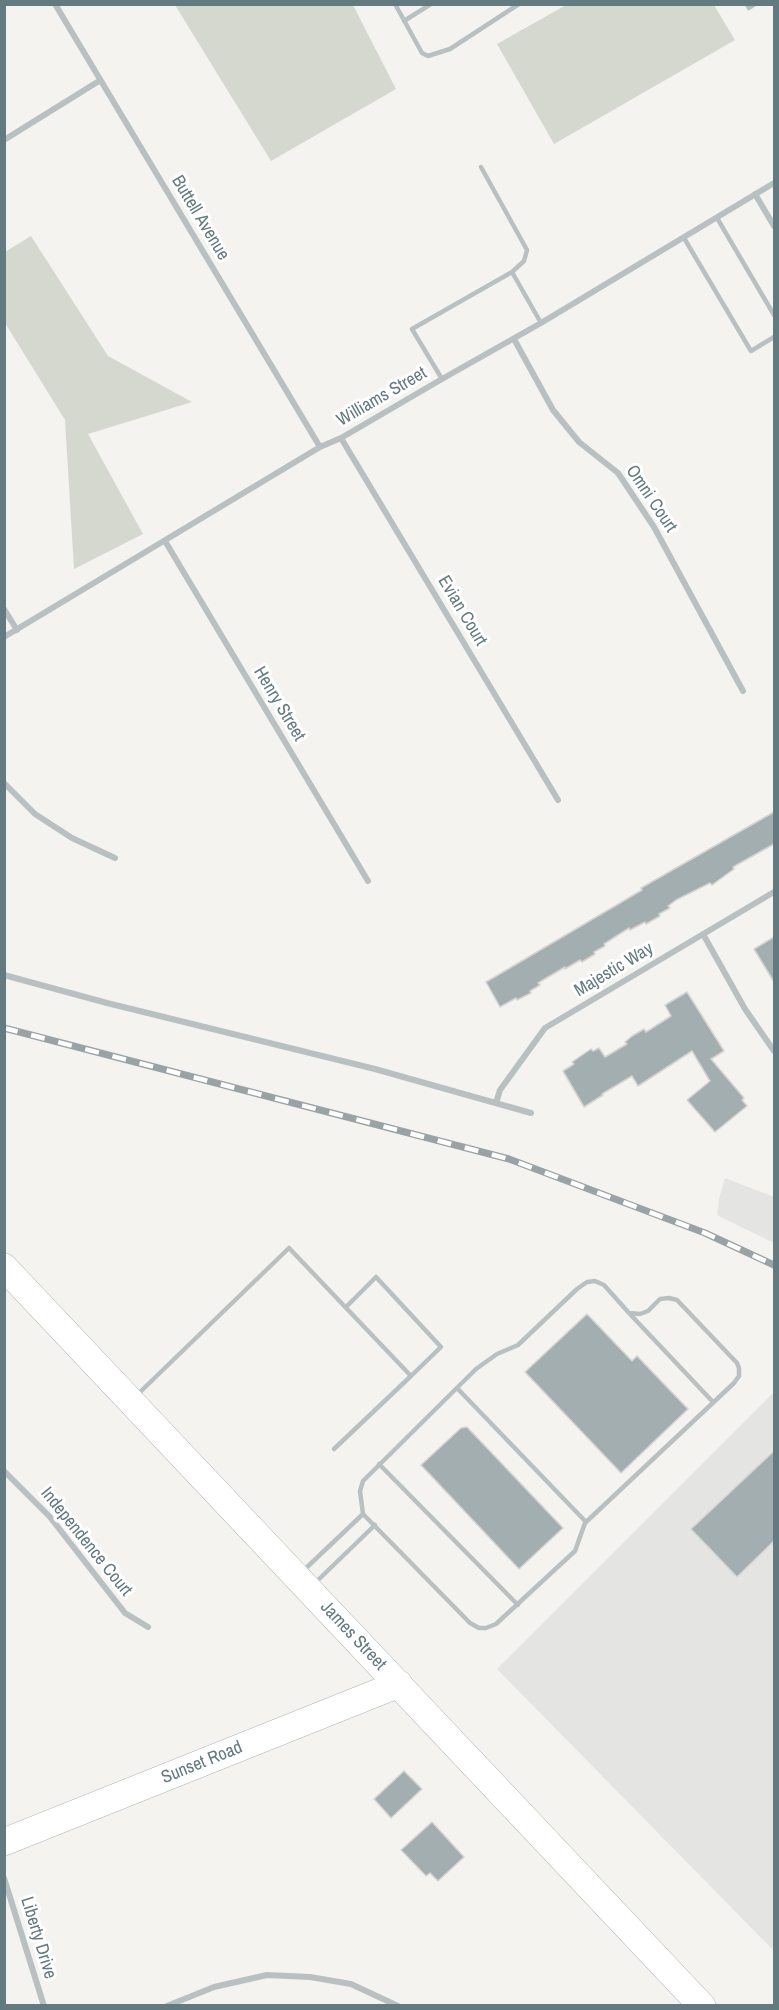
<!DOCTYPE html>
<html>
<head>
<meta charset="utf-8">
<style>
	body { margin:0 }
	#map { position:relative; width:779px; height:2010px; overflow:hidden; background:#f4f3ef; font-family:"Archivo Narrow",sans-serif }
	canvas { display:block }
	.frame { position:absolute; inset:0; border:6px solid #637a80; pointer-events:none }
</style>
</head>
<body>
<div id="map">
<canvas width="779" height="2010"></canvas>
<div class="frame"></div>
</div>
<script>
const context = document.querySelector('canvas').getContext('2d');
context.lineJoin = 'round';
function fill(path, color) {
  context.fillStyle = color;
  context.fill(path, 'evenodd');
}
function toPath(rows) {
  const path = new Path2D();
  for (const r of rows) {
    path.moveTo(r[0], r[1]);
    for (let i = 2; i < r.length; i += 2) path.lineTo(r[i], r[i + 1]);
  }
  return path;
}
function strokePath(path, color, width, dash) {
  context.strokeStyle = color;
  context.lineWidth = width;
  context.lineCap = dash ? 'butt' : 'round';
  context.setLineDash(dash || []);
  context.stroke(path);
}
function write(font, color, halo, rows, align = 'center') {
  context.font = font + ' "Archivo Narrow",sans-serif';
  context.lineWidth = 6;
  context.setLineDash([]);
  context.textBaseline = 'middle';
  context.strokeStyle = halo;
  context.fillStyle = color;
  for (const [text, x, y, turn = 0] of rows) {
    context.save();
    context.translate(x, y);
    context.rotate((+turn || 0) * Math.PI / 180);
    context.textAlign = isNaN(turn) ? turn : align;
    if (halo) context.strokeText(text, 0, 0);
    context.fillText(text, 0, 0);
    context.restore();
  }
}
const built = toPath([
	[725,1178,774,1197,774,1243,717,1215,719,1199],
	[774,1392,774,1951,497,1669]
]);
const green = toPath([
	[175,5,353,5,396,89,271,161],
	[566,5,714,5,735,40,554,144,497,44],
	[31,236,108,356,192,402,88,434,143,534,74,569,65,420,5,323,5,252]
]);
const building = toPath([
	[774,812,774,844,733,867,734,869,712,885,710,883,676,900,668,906,670,908,659,914,660,916,646,924,645,922,630,930,629,928,604,944,605,946,594,952,595,954,582,962,580,960,565,969,565,967,538,983,540,985,530,991,531,993,517,1000,516,998,500,1007,486,982,642,890,641,888,774,812],
	[774,937,774,982,754,949,774,937],
	[687,992,724,1051,711,1059,744,1098,742,1100,747,1106,715,1132,687,1100,710,1081,692,1051,638,1086,632,1076,602,1094,603,1095,584,1107,563,1071,574,1064,572,1062,591,1049,593,1051,599,1048,605,1057,627,1044,625,1042,632,1036,644,1029,646,1032,671,1016,665,1005,687,992],
	[587,1314,632,1361,637,1356,688,1409,621,1473,525,1372,587,1314],
	[467,1427,563,1528,519,1569,421,1465,461,1428,467,1427],
	[774,1451,774,1541,737,1577,691,1529,774,1451],
	[404,1771,422,1789,391,1818,374,1799,404,1771],
	[432,1822,464,1857,438,1881,430,1873,426,1876,401,1850,432,1822]
]);
const lane = toPath([
	[395,4,422,53,428,56,450,49,519,4],
	[747,4,749,8,755,4],
	[404,21,431,4],
	[481,167,527,250,524,261,512,272],
	[717,218,774,315],
	[684,238,751,351,774,337],
	[442,379,412,329,512,272,541,323],
	[595,1281,604,1285,629,1313,640,1314,648,1311,660,1299,669,1298,677,1300,737,1363,739,1368,739,1376,734,1383,585,1523,575,1551,496,1624,486,1628,479,1628,470,1623,363,1514,360,1491,363,1481,476,1369,497,1354,518,1345,577,1289,587,1282,595,1281],
	[629,1313,713,1402],
	[457,1388,586,1522],
	[137,1395,289,1248,411,1376,441,1347,376,1277,346,1307],
	[334,1449,411,1376],
	[379,1464,518,1605],
	[304,1570,363,1514],
	[315,1583,375,1525]
]);
const street = toPath([
	[55,4,320,447],
	[4,140,99,81],
	[755,194,774,226],
	[514,339,553,410,579,442,618,473,654,527,743,691],
	[341,438,558,800],
	[165,541,368,881],
	[4,609,17,630],
	[4,637,320,447,341,438,442,379,541,323,774,183],
	[4,783,35,814,72,838,115,858],
	[703,934,745,1009,774,1051],
	[4,975,107,1003,375,1069,531,1113],
	[496,1103,500,1090,545,1028,774,892],
	[4,1471,50,1517,125,1613,148,1627],
	[4,1878,44,2006],
	[167,2006,214,1987,267,1975,310,1977,351,1984,398,2006]
]);
const secondary = toPath([
	[4,1267,702,2006],
	[4,1842,399,1684]
]);
const rail = toPath([
	[4,1028,509,1159,705,1233,774,1265]
]);
const streetNames = [
	["Buttell Avenue",200,218,59],
	["Williams Street",382,397,-30],
	["Omni Court",651,499,56],
	["Evian Court",462,611,59],
	["Henry Street",279,704,59],
	["Majestic Way",614,970,-31],
	["Independence Court",86,1542,51],
	["James Street",353,1636,47],
	["Sunset Road",202,1763,-22],
	["Liberty Drive",38,1938,73]
];
fill(built, '#e4e4e3');
fill(green, '#d4d8cf');
fill(building, '#a3aeb0');
strokePath(building, '#d5d4d2', 1.5);
strokePath(secondary, '#acb4b6', 28);
strokePath(lane, '#b9c0c2', 4.5);
strokePath(street, '#b9c0c2', 6);
strokePath(secondary, '#fff', 27);
strokePath(rail, '#99a3a6', 7);
strokePath(rail, '#fff', 4.5, [14]);
write('18px', '#637a80', '#fff', streetNames);
</script>
</body>
</html>
